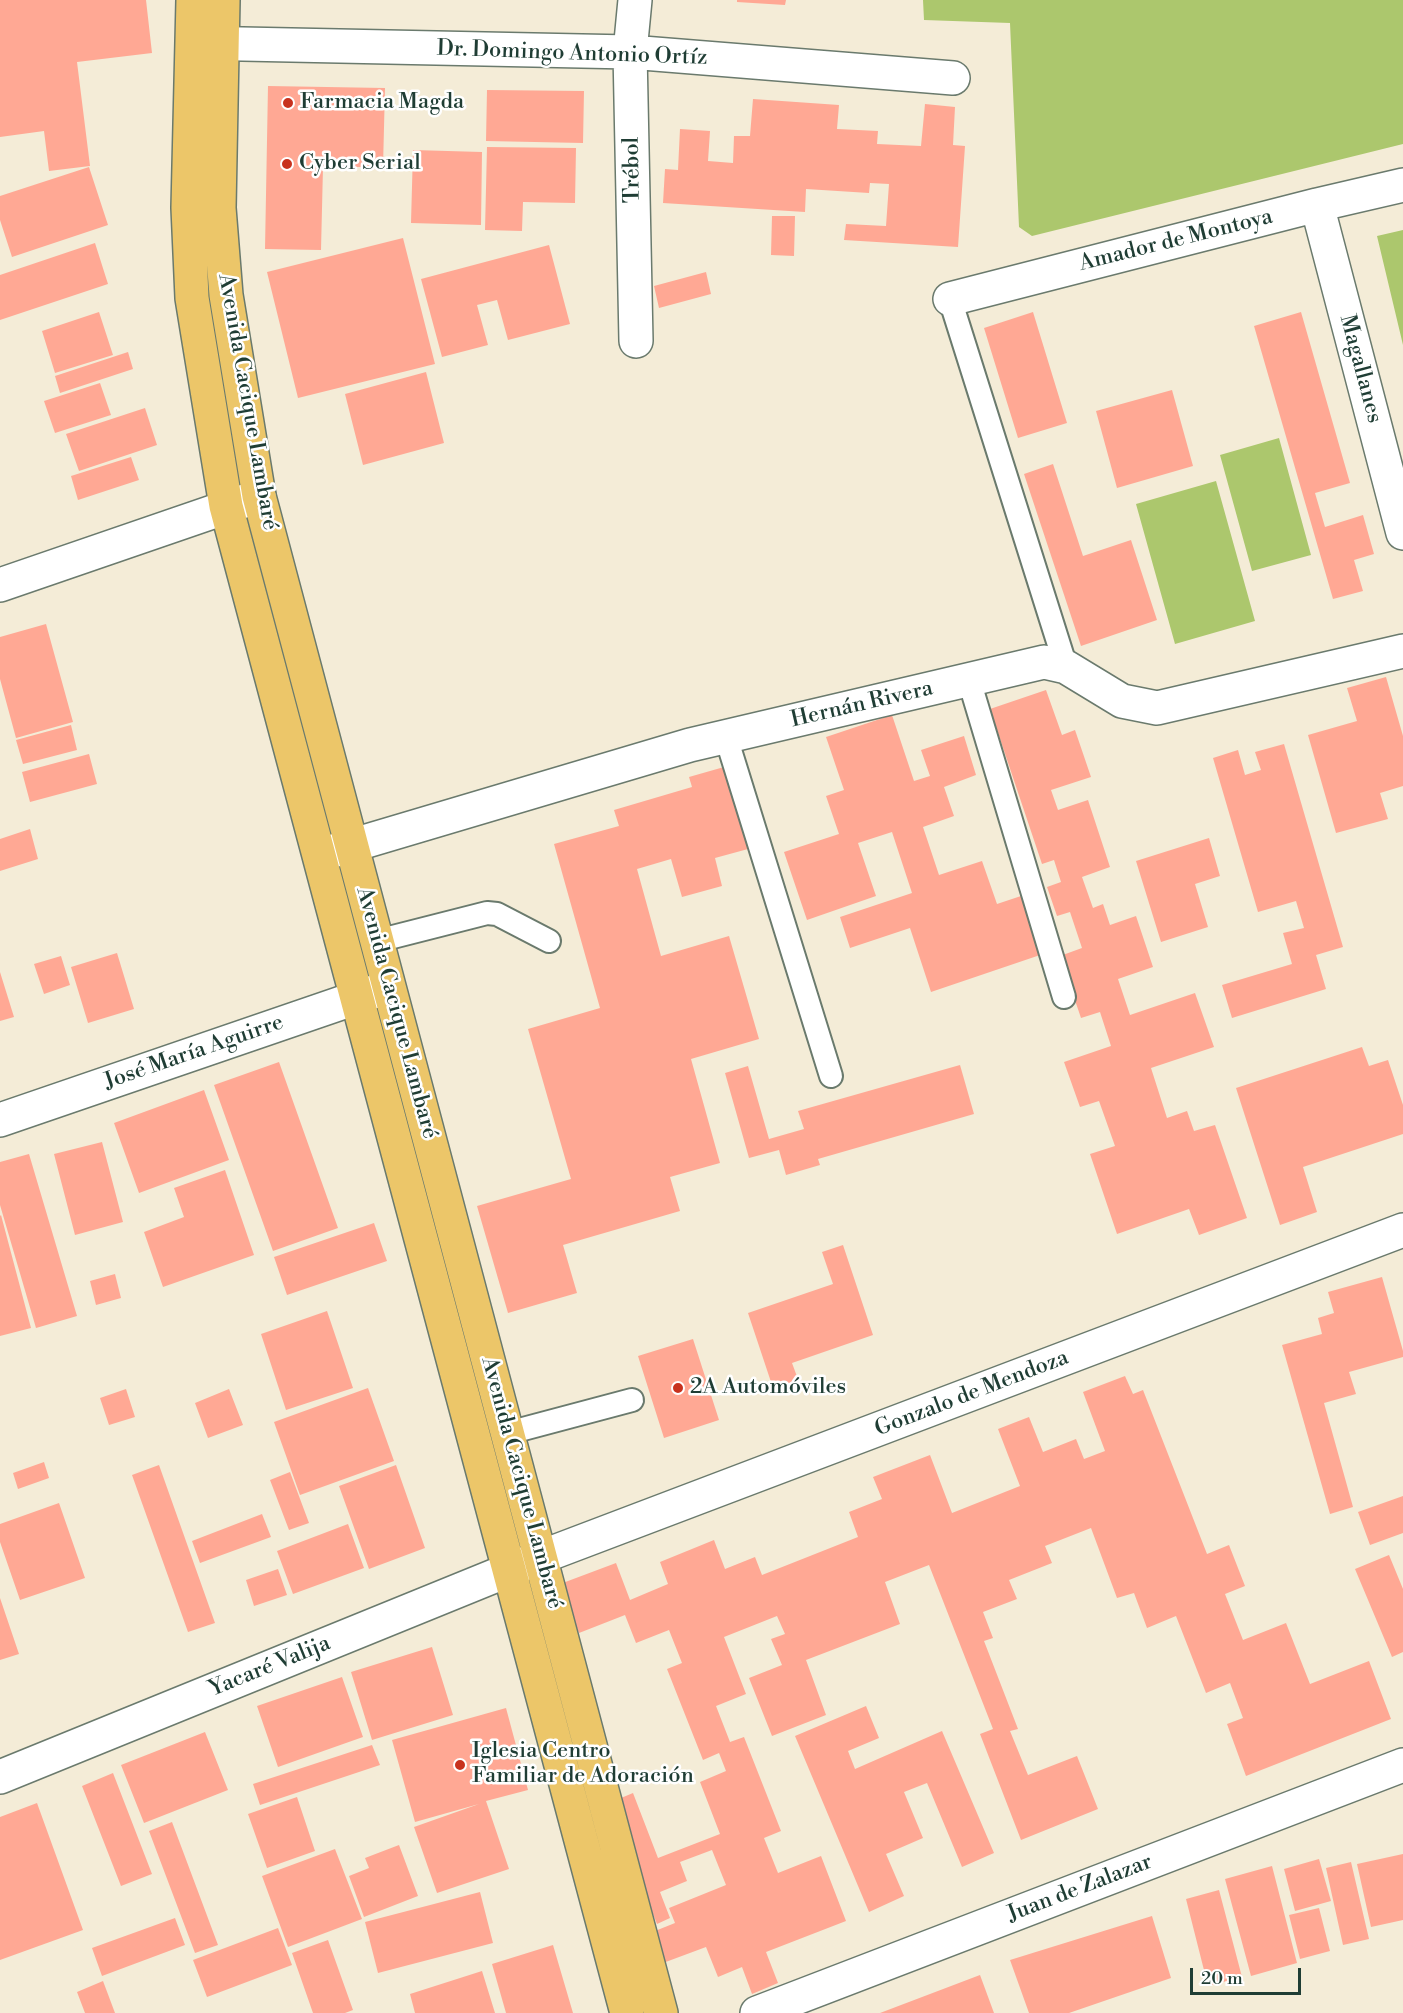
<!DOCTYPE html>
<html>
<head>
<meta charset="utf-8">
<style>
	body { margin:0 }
	#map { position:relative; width:1403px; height:2013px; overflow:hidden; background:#f4ecd7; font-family:"Libre Bodoni",serif }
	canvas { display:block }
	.scale { position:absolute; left:1190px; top:1968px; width:111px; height:27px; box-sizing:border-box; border:3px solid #1f3d34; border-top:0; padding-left:8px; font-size:18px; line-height:21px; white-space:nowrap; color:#1f3d34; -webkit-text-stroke:4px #fff; paint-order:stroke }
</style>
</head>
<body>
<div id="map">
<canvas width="1403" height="2013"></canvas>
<div class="scale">20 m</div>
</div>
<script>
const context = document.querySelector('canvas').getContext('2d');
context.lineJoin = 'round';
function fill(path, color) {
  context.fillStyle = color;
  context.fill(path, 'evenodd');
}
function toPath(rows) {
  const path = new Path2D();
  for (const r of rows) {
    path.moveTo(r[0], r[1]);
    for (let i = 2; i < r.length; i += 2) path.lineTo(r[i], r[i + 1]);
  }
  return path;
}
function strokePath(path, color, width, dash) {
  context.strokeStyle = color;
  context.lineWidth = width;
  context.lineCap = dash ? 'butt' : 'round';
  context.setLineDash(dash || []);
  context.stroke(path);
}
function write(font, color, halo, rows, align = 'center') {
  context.font = font + ' "Libre Bodoni",serif';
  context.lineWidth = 5;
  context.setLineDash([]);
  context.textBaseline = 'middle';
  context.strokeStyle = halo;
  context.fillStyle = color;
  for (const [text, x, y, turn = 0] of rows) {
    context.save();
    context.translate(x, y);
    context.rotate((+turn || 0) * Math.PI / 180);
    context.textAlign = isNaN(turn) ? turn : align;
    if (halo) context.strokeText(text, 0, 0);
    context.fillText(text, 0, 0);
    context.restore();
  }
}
const green = toPath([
	[923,0,1403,0,1403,144,1032,236,1019,227,1010,23,924,20],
	[1403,230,1403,345,1377,236],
	[1279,438,1311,555,1252,571,1220,455],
	[1216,481,1255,621,1175,644,1136,504]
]);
const building = toPath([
	[0,0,146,0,152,53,77,62,90,166,49,171,44,131,0,137],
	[737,0,786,0,785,5,737,2],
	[268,86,385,88,383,167,323,167,321,250,265,249],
	[487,90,584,91,583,143,486,141],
	[753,99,839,105,837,129,878,131,877,144,921,146,925,104,955,107,953,145,965,146,958,247,844,240,846,224,886,226,889,184,870,183,869,193,806,189,805,212,663,203,665,169,678,170,680,129,710,131,708,161,733,163,734,136,750,136],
	[487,147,576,148,575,203,523,202,522,231,485,230],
	[413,150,482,152,481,225,411,223],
	[89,167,108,225,12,257,0,220,0,196],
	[772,216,795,216,794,256,771,255],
	[403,238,435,364,298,398,267,272],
	[95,243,108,284,0,320,0,275],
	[549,245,570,324,508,340,497,300,477,305,488,345,442,357,421,279],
	[706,272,711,294,659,308,654,286],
	[99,312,113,355,55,373,42,331],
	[1033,312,1067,423,1018,438,984,328],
	[1301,312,1350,483,1315,493,1325,527,1363,515,1374,554,1354,560,1363,591,1333,599,1254,326],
	[128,352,133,369,60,393,55,376],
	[426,372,444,443,363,465,345,394],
	[100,383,111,415,55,433,44,401],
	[1172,390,1193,466,1117,488,1096,411],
	[145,408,157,445,79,471,66,434],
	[131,457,139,480,78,500,71,476],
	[1053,464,1083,556,1131,540,1157,620,1081,646,1024,474],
	[46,624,73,722,16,738,0,679,0,637],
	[1386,677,1403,736,1403,786,1380,793,1388,819,1336,833,1308,735,1357,721,1347,688],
	[1046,690,1062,735,1075,730,1091,777,1051,790,1058,810,1088,800,1110,867,1082,877,1093,908,1103,904,1110,925,1136,916,1153,967,1118,979,1130,1015,1195,993,1214,1047,1151,1068,1167,1118,1187,1111,1194,1131,1215,1125,1247,1218,1199,1235,1189,1209,1117,1234,1090,1154,1115,1146,1099,1101,1080,1107,1064,1062,1111,1046,1100,1012,1081,1018,1060,956,1082,948,1070,912,1057,916,1047,887,1061,882,1054,860,1042,864,990,709],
	[892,715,914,781,930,776,921,750,964,736,976,775,944,787,954,816,923,827,939,875,982,861,997,904,1027,894,1046,953,931,992,910,928,850,948,840,917,912,893,892,832,858,843,876,896,807,920,784,852,839,834,826,796,844,790,826,737],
	[71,725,77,750,23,764,16,740],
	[1284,744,1343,947,1316,955,1326,989,1232,1018,1222,985,1292,964,1283,933,1304,928,1296,901,1258,912,1213,758,1238,750,1245,775,1261,770,1255,752],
	[89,754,97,784,30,802,22,772],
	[724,767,748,849,715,858,722,886,682,897,671,859,637,869,661,956,729,936,759,1039,691,1059,720,1163,670,1177,680,1211,563,1245,577,1293,508,1313,477,1206,571,1179,528,1029,600,1008,554,844,619,826,614,810,692,787,689,777],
	[30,829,38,859,0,871,0,839],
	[1209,838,1220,876,1195,884,1208,927,1161,942,1136,861],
	[117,953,134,1009,88,1023,71,967],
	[61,956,70,985,44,994,34,964],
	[0,972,14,1017,0,1021],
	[1362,1047,1369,1066,1388,1060,1403,1105,1403,1134,1303,1167,1317,1212,1280,1225,1236,1088],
	[279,1062,338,1228,273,1251,214,1085],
	[960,1065,974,1114,818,1159,820,1165,786,1175,779,1150,749,1158,725,1073,748,1066,769,1139,804,1129,798,1111],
	[204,1090,229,1160,139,1193,114,1123],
	[102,1142,123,1222,75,1235,54,1154],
	[29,1154,77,1316,36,1328,0,1205,0,1162],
	[225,1170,254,1255,163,1287,144,1232,184,1217,174,1188],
	[1,1215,31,1328,0,1336,0,1216],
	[374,1223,387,1261,287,1295,274,1257],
	[843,1245,873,1335,792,1363,799,1382,774,1391,748,1313,833,1284,822,1252],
	[115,1274,121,1298,96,1305,90,1281],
	[1382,1277,1403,1351,1403,1357,1349,1372,1356,1394,1324,1403,1353,1507,1330,1514,1282,1345,1322,1334,1318,1318,1334,1313,1328,1292],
	[327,1311,353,1388,286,1410,261,1334],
	[693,1339,719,1420,664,1438,638,1356],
	[1125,1376,1133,1394,1143,1390,1207,1554,1229,1545,1245,1586,1225,1594,1243,1640,1286,1623,1310,1684,1369,1661,1391,1719,1246,1776,1227,1724,1243,1718,1230,1683,1206,1693,1176,1616,1147,1628,1134,1593,1117,1598,1091,1528,1045,1546,1052,1563,1009,1580,1017,1599,983,1612,993,1638,984,1641,1018,1729,1010,1731,1028,1775,1077,1756,1098,1809,1021,1840,980,1734,993,1729,929,1565,885,1582,900,1624,806,1660,826,1715,772,1736,749,1678,782,1665,771,1639,785,1634,777,1616,724,1637,746,1694,716,1706,730,1742,744,1737,781,1831,764,1838,778,1873,821,1856,846,1921,766,1952,778,1983,752,1994,742,1967,718,1977,706,1947,663,1963,650,1933,675,1923,669,1908,726,1885,712,1850,680,1862,687,1881,660,1892,670,1918,657,1924,609,1803,633,1793,658,1858,720,1834,700,1782,726,1771,719,1753,703,1760,667,1669,682,1663,669,1630,636,1643,625,1615,579,1633,560,1584,616,1563,630,1600,668,1584,660,1562,714,1540,725,1569,755,1557,762,1575,858,1537,849,1512,882,1499,873,1477,930,1455,952,1513,1020,1486,998,1429,1029,1417,1043,1452,1076,1439,1084,1459,1105,1451,1083,1392],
	[368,1388,394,1461,300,1495,274,1422],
	[126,1389,135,1417,109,1425,100,1398],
	[229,1389,243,1425,208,1438,195,1403],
	[44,1462,49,1478,18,1489,13,1473],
	[159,1465,215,1623,188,1632,132,1475],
	[396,1465,425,1548,369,1569,339,1486],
	[290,1472,309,1523,289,1530,270,1480],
	[1403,1496,1403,1533,1370,1545,1358,1512],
	[59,1503,85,1578,20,1600,0,1542,0,1524],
	[262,1514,271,1537,200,1563,192,1541],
	[348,1524,364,1568,293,1594,277,1551],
	[1389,1555,1403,1589,1403,1652,1392,1657,1355,1569],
	[278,1569,287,1595,254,1606,246,1580],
	[0,1598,19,1654,0,1660],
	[432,1647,453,1715,372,1740,351,1672],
	[342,1677,363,1737,278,1767,257,1706],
	[866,1706,879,1738,848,1751,855,1769,942,1731,994,1853,962,1867,927,1783,904,1792,923,1838,886,1854,904,1896,869,1912,795,1736],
	[506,1708,528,1790,486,1801,509,1869,437,1893,414,1827,479,1804,415,1822,392,1740],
	[205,1732,228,1790,144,1823,121,1765],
	[372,1745,380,1765,260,1805,253,1784],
	[113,1773,152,1874,121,1886,82,1786],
	[297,1797,315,1851,267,1868,248,1814],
	[37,1803,83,1930,0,1960,0,1817],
	[172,1822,218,1945,195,1953,149,1831],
	[399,1845,418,1896,364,1917,349,1876,369,1868,365,1858],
	[335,1849,362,1919,288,1947,262,1876],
	[1403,1854,1403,1920,1371,1927,1357,1864],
	[1319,1859,1331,1901,1295,1911,1284,1869],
	[1351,1862,1369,1939,1343,1945,1326,1868],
	[1272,1866,1297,1963,1251,1976,1225,1879],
	[1219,1890,1242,1977,1208,1986,1186,1899],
	[480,1892,493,1943,378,1973,365,1922],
	[1319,1908,1330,1951,1300,1959,1289,1915],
	[1152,1916,1171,1978,1069,2013,1029,2013,1010,1960],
	[175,1918,185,1945,102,1976,92,1948],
	[278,1928,292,1965,207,1997,193,1960],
	[328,1940,353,2010,345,2013,313,2013,292,1953],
	[553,1945,573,2013,506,2013,492,1964],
	[482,1971,495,2013,415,2013,410,1994],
	[980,1975,994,2013,880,2013],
	[103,1981,115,2013,85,2013,77,1992]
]);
const service = toPath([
	[950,299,1066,667],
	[969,680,1064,997],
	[726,737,831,1076],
	[377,941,487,913,497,914,549,941],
	[508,1433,632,1400]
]);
const minor = toPath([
	[635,0,630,52,636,341],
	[194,43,630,52,953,78],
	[1317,205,1403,533],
	[950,299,1317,205,1403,185],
	[323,854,690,745,1044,662,1066,667,1122,701,1157,708,1403,651],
	[0,1120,385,988],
	[541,1557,1403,1230]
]);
const tertiary = toPath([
	[0,585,259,496],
	[0,1777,536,1559],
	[757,2013,1403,1765]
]);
const primary = toPath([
	[193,0,188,208,192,298,226,506,627,2013],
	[223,0,219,208,226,295,259,496,661,2013]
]);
const markers = [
	[288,103,6,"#c8321e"],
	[287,164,6,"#c8321e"],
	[678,1388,6,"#c8321e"],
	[460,1765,6,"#c8321e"]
];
const streetNames = [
	["Dr. Domingo Antonio Ortíz",572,54,2],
	["Trébol",633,170,-91],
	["Amador de Montoya",1176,241,-14],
	["Magallanes",1360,369,75],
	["Avenida Cacique Lambaré",247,402,80],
	["Hernán Rivera",862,705,-13],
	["Avenida Cacique Lambaré",396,1013,75],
	["José María Aguirre",194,1053,-19],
	["Gonzalo de Mendoza",972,1394,-21],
	["Avenida Cacique Lambaré",521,1483,75],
	["Yacaré Valija",270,1667,-22],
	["Juan de Zalazar",1080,1889,-21]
];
const poiNames = [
	["Farmacia Magda",300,103],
	["Cyber Serial",299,164],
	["2A Automóviles",690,1388],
	["Iglesia Centro",472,1752],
	["Familiar de Adoración",472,1777]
];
fill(green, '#acc76d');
fill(building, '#ffa894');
strokePath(service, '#6a7a6d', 26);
strokePath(minor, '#6a7a6d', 36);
strokePath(tertiary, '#6a7a6d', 36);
strokePath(primary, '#6a7a6d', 36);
strokePath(service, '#fff', 22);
strokePath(minor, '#fff', 33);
strokePath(tertiary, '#fff', 33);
strokePath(primary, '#ecc669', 33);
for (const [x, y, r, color] of markers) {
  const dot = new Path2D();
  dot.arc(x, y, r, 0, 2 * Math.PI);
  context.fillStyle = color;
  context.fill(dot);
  strokePath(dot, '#fff', 2);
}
write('22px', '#1f3d34', '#fff', streetNames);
write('22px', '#1f3d34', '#fff', poiNames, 'left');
</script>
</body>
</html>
